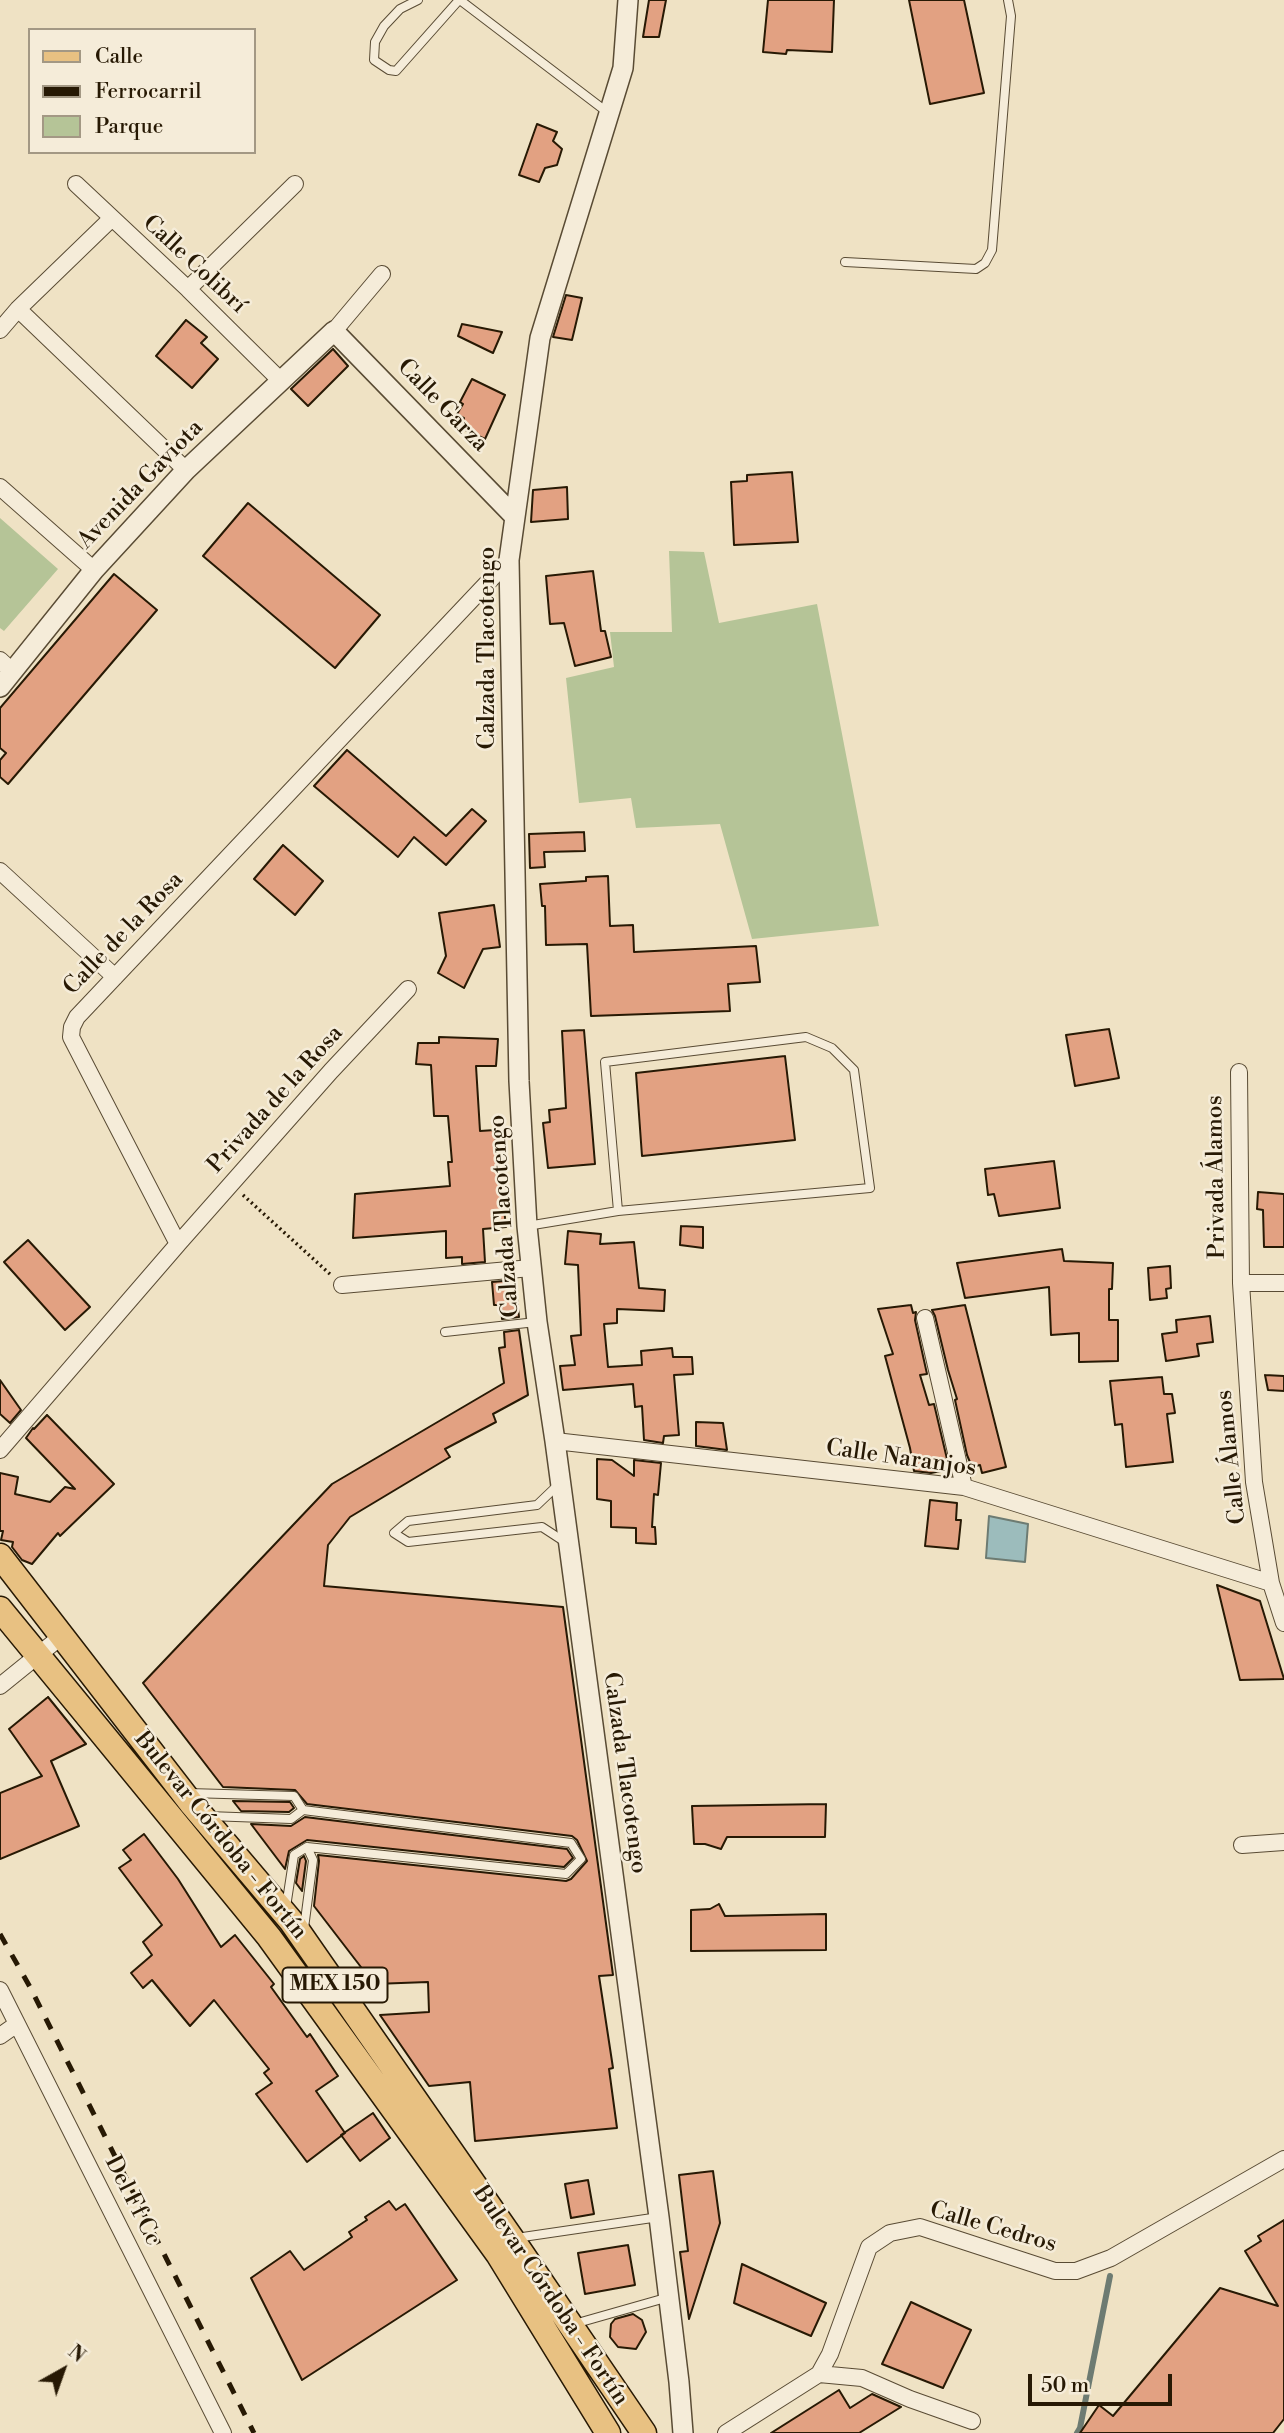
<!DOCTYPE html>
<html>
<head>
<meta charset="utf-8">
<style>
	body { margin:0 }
	#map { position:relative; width:1284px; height:2433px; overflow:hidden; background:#efe2c4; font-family:"Libre Bodoni",serif }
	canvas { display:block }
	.legend { position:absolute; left:28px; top:28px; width:228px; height:126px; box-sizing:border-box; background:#f5ecd9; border:2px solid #a39884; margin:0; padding:9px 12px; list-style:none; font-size:21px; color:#271904 }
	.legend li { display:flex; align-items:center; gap:14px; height:35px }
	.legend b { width:35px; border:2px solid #a39884 }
	.north { position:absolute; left:28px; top:2335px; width:70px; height:70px; -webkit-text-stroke:5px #f5ecd9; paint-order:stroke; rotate:40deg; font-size:19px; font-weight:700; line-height:28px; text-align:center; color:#271904 }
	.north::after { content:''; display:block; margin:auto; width:24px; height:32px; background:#271904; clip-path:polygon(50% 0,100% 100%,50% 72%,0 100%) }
	.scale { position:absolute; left:1028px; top:2374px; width:144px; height:32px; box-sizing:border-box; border:4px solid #271904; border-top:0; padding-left:9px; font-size:21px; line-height:24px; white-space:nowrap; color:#271904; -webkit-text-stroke:5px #f5ecd9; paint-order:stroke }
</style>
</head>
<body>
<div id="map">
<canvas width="1284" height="2433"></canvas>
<ul class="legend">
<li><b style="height:9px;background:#e8c182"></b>Calle</li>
<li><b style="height:9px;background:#271904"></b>Ferrocarril</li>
<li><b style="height:19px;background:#b5c497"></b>Parque</li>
</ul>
<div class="north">N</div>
<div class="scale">50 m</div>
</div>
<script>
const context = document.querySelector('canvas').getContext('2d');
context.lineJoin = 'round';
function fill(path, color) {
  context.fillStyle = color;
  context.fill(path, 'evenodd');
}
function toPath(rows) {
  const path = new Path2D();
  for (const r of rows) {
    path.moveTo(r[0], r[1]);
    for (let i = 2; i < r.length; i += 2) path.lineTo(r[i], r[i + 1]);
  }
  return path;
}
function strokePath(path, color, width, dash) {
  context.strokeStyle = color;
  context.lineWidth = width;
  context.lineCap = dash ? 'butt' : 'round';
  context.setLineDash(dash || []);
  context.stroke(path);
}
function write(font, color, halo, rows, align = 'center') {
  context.font = font + ' "Libre Bodoni",serif';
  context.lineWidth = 5;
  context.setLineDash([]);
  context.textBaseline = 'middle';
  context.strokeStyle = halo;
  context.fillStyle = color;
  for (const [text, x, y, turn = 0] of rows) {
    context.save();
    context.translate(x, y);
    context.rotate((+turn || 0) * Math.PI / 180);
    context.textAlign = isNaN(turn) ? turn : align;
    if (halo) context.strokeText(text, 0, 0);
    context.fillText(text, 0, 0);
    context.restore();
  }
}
const green = toPath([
	[0,518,58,569,4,631,0,628],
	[669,551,704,552,719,623,817,604,879,926,752,939,720,824,636,828,631,798,579,803,566,678,614,667,610,632,672,632]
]);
const water = toPath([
	[989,1516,1028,1524,1025,1562,986,1558,989,1516]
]);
const stream = toPath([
	[1077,2433,1080,2428,1110,2276]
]);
const building = toPath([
	[649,0,666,0,659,37,643,37,649,0],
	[768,0,834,0,832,52,787,50,786,54,763,52,768,0],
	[909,0,964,0,984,93,930,104,909,0],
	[537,124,557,132,553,141,562,149,557,165,545,168,539,182,519,175,537,124],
	[566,295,582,298,572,340,553,337,566,295],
	[186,320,207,337,201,343,218,359,192,388,156,356,186,320],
	[462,324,502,332,493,353,458,336,462,324],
	[333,349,348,366,308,406,291,389,333,349],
	[472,379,505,395,485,439,459,427,464,418,457,414,463,404,460,402,472,379],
	[792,472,798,542,734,545,731,482,747,481,747,475,792,472],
	[567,487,568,519,531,522,533,490,567,487],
	[248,503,380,615,335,668,203,556,248,503],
	[593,571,601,631,605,631,611,657,575,666,564,623,550,624,546,576,593,571],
	[114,574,157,610,8,784,0,777,0,760,6,753,0,748,0,708,114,574],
	[347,750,446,836,472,809,486,821,446,865,414,837,398,857,314,786,347,750],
	[584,832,585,851,544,852,545,867,530,868,529,834,584,832],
	[283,845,323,881,295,915,254,879,283,845],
	[608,876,610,926,633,925,634,952,756,946,760,982,728,984,730,1011,591,1016,587,944,546,945,545,906,542,906,540,884,586,881,586,877,608,876],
	[494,905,500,947,483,949,464,988,438,973,446,956,439,913,494,905],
	[1109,1029,1119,1078,1075,1086,1066,1035,1109,1029],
	[584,1030,595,1164,548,1168,543,1123,550,1122,549,1110,566,1108,562,1031,584,1030],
	[439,1037,498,1039,496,1066,476,1066,480,1131,495,1130,499,1182,501,1181,506,1227,483,1229,485,1262,462,1264,462,1257,446,1258,446,1231,353,1238,355,1194,450,1186,448,1162,452,1162,448,1116,434,1116,431,1065,416,1064,418,1043,439,1043,439,1037],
	[785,1056,795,1140,642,1156,636,1073,785,1056],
	[1054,1161,1060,1208,999,1216,994,1194,988,1195,985,1169,1054,1161],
	[1258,1192,1284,1194,1284,1247,1264,1247,1263,1210,1257,1209,1258,1192],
	[681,1226,703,1227,703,1248,680,1245,681,1226],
	[568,1231,601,1234,600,1244,634,1242,639,1288,665,1290,664,1311,617,1309,617,1323,604,1324,608,1367,642,1365,641,1351,672,1348,673,1357,692,1357,693,1374,674,1375,679,1435,664,1436,663,1443,644,1440,642,1406,635,1407,633,1384,563,1390,560,1366,575,1365,571,1336,581,1335,578,1265,565,1264,568,1231],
	[28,1240,90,1307,65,1330,4,1262,28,1240],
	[1062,1249,1064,1261,1113,1263,1112,1289,1109,1289,1109,1320,1118,1320,1118,1361,1079,1362,1079,1333,1051,1335,1049,1287,965,1298,957,1263,1062,1249],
	[1170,1266,1171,1288,1166,1289,1167,1298,1150,1300,1148,1268,1170,1266],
	[515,1280,519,1317,502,1319,501,1305,494,1305,492,1282,515,1280],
	[911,1305,913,1313,916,1312,915,1320,927,1374,920,1375,929,1405,934,1404,947,1459,938,1460,941,1471,931,1473,914,1471,910,1448,885,1356,893,1354,878,1309,911,1305],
	[965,1305,1006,1467,982,1473,980,1465,972,1467,967,1455,955,1400,957,1399,948,1370,935,1316,932,1310,965,1305],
	[1210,1316,1213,1342,1197,1344,1199,1356,1166,1361,1162,1334,1177,1332,1176,1320,1210,1316],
	[519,1330,528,1395,493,1414,496,1422,445,1449,450,1457,350,1517,328,1545,324,1586,563,1607,613,1975,599,1976,613,2068,609,2069,617,2128,475,2141,470,2082,429,2086,380,2015,429,2012,428,1982,374,1984,314,1906,319,1861,318,1855,566,1881,571,1879,587,1861,577,1840,572,1836,307,1804,295,1790,223,1787,143,1683,332,1484,504,1383,499,1348,505,1347,504,1332,519,1330],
	[1265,1375,1284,1376,1284,1391,1268,1390,1265,1375],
	[1162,1377,1164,1394,1172,1394,1175,1413,1167,1414,1173,1462,1126,1467,1122,1424,1115,1425,1110,1381,1162,1377],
	[0,1380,21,1410,10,1423,0,1414,0,1380],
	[47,1415,114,1484,60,1536,58,1533,32,1564,22,1560,12,1547,13,1542,1,1540,3,1531,0,1531,0,1473,18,1477,15,1494,50,1502,65,1487,75,1489,26,1438,33,1428,34,1429,47,1415],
	[696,1422,723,1423,727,1450,696,1446,696,1422],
	[597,1459,612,1460,634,1476,634,1460,661,1463,658,1495,654,1494,652,1527,655,1527,656,1544,636,1543,636,1528,611,1527,611,1501,597,1499,597,1459],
	[930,1500,957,1503,956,1520,961,1520,958,1549,925,1546,930,1500],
	[1217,1585,1260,1601,1284,1679,1240,1680,1217,1585],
	[48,1697,86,1744,51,1761,79,1826,0,1859,0,1793,42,1776,9,1729,48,1697],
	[233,1801,290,1802,294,1808,289,1812,241,1811,233,1801],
	[826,1804,825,1837,727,1837,721,1849,705,1844,694,1844,692,1806,826,1804],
	[305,1817,567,1849,573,1858,564,1867,307,1840,289,1851,285,1869,251,1824,291,1826,305,1817],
	[144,1834,178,1879,221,1947,235,1935,274,1984,271,1987,307,2037,310,2034,338,2076,316,2091,345,2133,307,2162,256,2094,272,2083,264,2073,269,2069,214,2000,190,2026,152,1980,143,1988,131,1973,152,1955,143,1942,162,1925,119,1868,131,1860,123,1850,144,1834],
	[304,1856,306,1861,302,1891,296,1883,300,1859,304,1856],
	[719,1904,725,1916,826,1914,826,1950,691,1951,691,1910,710,1909,719,1904],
	[373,2113,390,2138,360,2161,341,2135,373,2113],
	[713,2171,720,2223,689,2319,680,2252,688,2251,679,2175,713,2171],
	[588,2180,594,2214,571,2218,565,2184,588,2180],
	[389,2201,396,2210,405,2204,457,2280,302,2380,251,2278,290,2251,304,2270,352,2237,349,2232,367,2220,365,2217,389,2201],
	[1284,2220,1284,2419,1273,2433,1080,2433,1099,2405,1113,2416,1220,2288,1278,2306,1245,2251,1261,2241,1258,2236,1284,2220],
	[628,2245,635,2285,585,2294,578,2253,628,2245],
	[742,2264,826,2303,811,2336,734,2303,742,2264],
	[911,2302,971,2330,943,2388,882,2364,911,2302],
	[633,2314,642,2320,646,2332,636,2349,618,2347,610,2337,611,2324,615,2319,633,2314],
	[839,2390,850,2408,872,2394,901,2407,859,2433,771,2433,839,2390]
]);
const path = toPath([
	[243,1195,331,1275]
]);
const service = toPath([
	[418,0,400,9,384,26,375,42,374,60,389,70,396,71,459,0],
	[460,0,607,112],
	[845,262,976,269,985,263,992,250,1011,16,1008,0],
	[527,1226,618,1211,870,1188,854,1070,832,1048,806,1037,605,1062,618,1211],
	[445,1332,536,1322],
	[559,1484,537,1505,408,1521,394,1533,408,1542,542,1527,565,1542],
	[189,1793,294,1796,303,1810,291,1819,208,1816],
	[303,1810,571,1843,581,1859,566,1874,307,1847],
	[286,1907,294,1855,307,1847,313,1860,304,1928],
	[516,2238,659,2217],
	[574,2324,669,2297]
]);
const minor = toPath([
	[76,184,188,289,280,380],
	[188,289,295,184],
	[18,309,186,470],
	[0,330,18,309,111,219],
	[334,331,382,274],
	[0,487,94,570],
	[0,660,13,672],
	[0,871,115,977],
	[1239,1072,1241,1283,1254,1482,1271,1583,1284,1623],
	[178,1244,331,1071,408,989],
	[1241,1283,1284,1283],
	[342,1285,531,1268],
	[925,1318,964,1487],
	[555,1441,964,1487,1271,1583],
	[0,1450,178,1244,71,1037,72,1027,77,1017,509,560],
	[0,1686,63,1635],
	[1242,1845,1284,1842],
	[0,1990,223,2433],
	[0,2036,17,2024],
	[819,2374,862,2378,910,2399,972,2421],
	[726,2433,819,2374,830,2354,869,2247,890,2233,920,2227,1055,2271,1076,2271,1111,2258,1284,2159]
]);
const tertiary = toPath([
	[628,0,623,68,540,338,509,560,519,1081,527,1226,537,1322,555,1441,659,2217,679,2382,683,2433],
	[0,687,94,570,186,470,334,331,514,516]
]);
const primary = toPath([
	[0,1556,191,1803,291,1921,512,2239,644,2433],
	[0,1609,269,1937,498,2254,608,2433]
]);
const rail = toPath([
	[0,1934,30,1987,254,2433]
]);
const shields = [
	[335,1985,105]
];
const shieldNames = [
	["MEX 150",335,1985]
];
const streetNames = [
	["Calle Colibrí",194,265,43],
	["Calle Garza",442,406,46],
	["Avenida Gaviota",141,485,-46],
	["Calzada Tlacotengo",488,648,-90],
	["Calle de la Rosa",124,934,-46],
	["Privada de la Rosa",276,1100,-48],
	["Privada Álamos",1217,1177,-91],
	["Calzada Tlacotengo",505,1216,-94],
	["Calle Álamos",1232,1457,-96],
	["Calle Naranjos",901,1459,8],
	["Calzada Tlacotengo",624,1773,82],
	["Bulevar Córdoba - Fortín",220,1836,51],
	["Del Ff Cc",132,2201,63],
	["Calle Cedros",993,2228,16],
	["Bulevar Córdoba - Fortín",550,2296,56]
];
fill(green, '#b5c497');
fill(water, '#9cbcbc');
strokePath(water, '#6d7b72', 2);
strokePath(stream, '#6d7b72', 6);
fill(building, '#e2a182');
strokePath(building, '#271904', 2);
strokePath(service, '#594b34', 10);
strokePath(minor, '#594b34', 18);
strokePath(tertiary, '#594b34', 22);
strokePath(primary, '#271904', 27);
strokePath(path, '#271904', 3.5, [2, 3.5]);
strokePath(service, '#f5ecd9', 8);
strokePath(minor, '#f5ecd9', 16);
strokePath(tertiary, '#f5ecd9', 19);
strokePath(primary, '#e8c182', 24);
strokePath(rail, '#271904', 5, [12, 12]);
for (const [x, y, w] of shields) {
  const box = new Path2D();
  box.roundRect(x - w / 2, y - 17.5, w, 35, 5);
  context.fillStyle = '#f5ecd9';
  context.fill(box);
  strokePath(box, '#271904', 2);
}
write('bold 21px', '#271904', null, shieldNames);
write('23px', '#271904', '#f5ecd9', streetNames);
</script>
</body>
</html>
